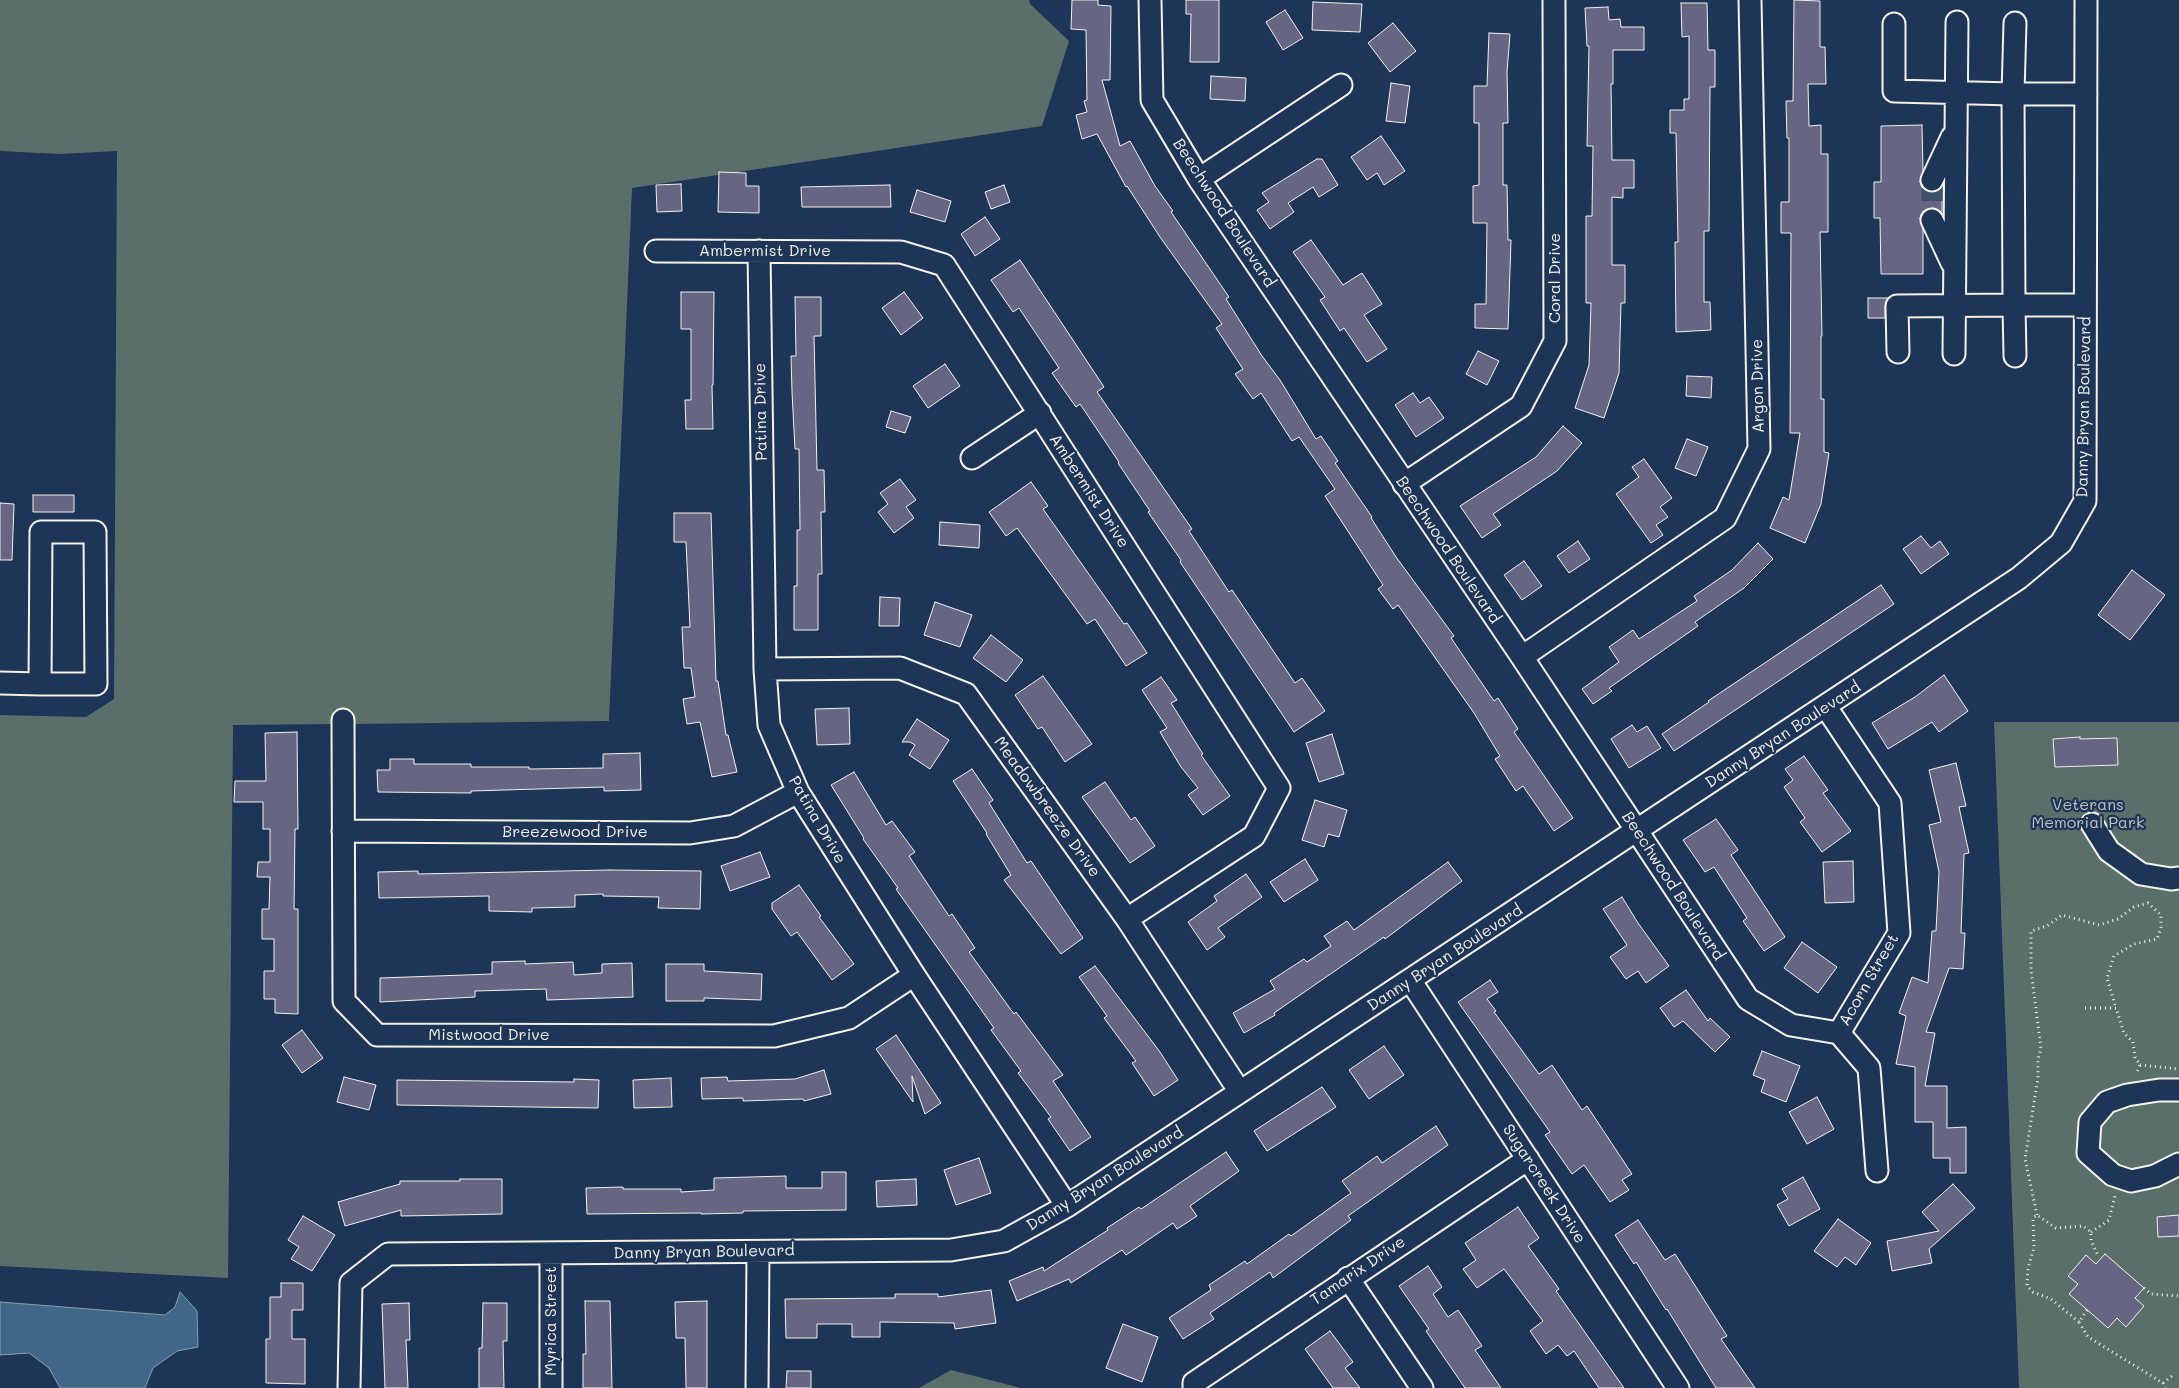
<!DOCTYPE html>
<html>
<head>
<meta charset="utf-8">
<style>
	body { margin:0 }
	canvas { display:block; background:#1d3557 }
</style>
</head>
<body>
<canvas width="2179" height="1388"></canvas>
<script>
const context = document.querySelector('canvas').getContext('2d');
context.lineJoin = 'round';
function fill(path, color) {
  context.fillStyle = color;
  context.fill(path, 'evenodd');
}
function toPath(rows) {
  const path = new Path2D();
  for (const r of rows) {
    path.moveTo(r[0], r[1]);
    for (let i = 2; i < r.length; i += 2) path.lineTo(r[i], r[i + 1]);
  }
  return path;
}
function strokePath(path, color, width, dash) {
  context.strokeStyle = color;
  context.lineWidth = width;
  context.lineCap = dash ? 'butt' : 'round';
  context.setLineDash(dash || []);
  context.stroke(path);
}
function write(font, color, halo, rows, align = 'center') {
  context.font = font + ' Mali,sans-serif';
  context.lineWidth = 4.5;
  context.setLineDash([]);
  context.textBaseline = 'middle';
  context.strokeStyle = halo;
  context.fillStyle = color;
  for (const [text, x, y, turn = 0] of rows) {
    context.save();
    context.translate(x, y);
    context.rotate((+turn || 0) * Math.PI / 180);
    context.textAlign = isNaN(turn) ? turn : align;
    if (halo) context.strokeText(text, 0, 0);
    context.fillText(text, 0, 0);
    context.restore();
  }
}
const green = toPath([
	[0,0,1029,0,1030,4,1069,41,1042,126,632,188,609,721,352,724,352,710,334,710,334,724,233,725,228,1278,0,1266,0,715,86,717,114,699,117,151,60,154,0,151],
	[1994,722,2179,722,2179,1388,2019,1388],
	[951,1370,1021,1388,919,1388]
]);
const water = toPath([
	[180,1292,197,1311,198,1347,177,1351,153,1368,145,1388,60,1388,49,1368,29,1353,0,1355,0,1302,165,1315,175,1307,180,1292]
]);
const building = toPath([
	[1072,0,1098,0,1098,5,1111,6,1110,80,1102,80,1120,146,1130,141,1155,186,1173,211,1171,212,1229,297,1226,299,1262,356,1280,380,1316,439,1321,436,1338,461,1335,463,1372,517,1371,518,1396,557,1454,636,1451,638,1494,701,1498,698,1518,729,1514,732,1573,818,1554,831,1523,786,1516,791,1495,759,1500,756,1474,713,1398,605,1393,609,1378,589,1383,585,1325,496,1335,489,1299,437,1292,441,1261,393,1253,399,1235,374,1243,369,1216,328,1222,324,1160,237,1127,186,1126,187,1097,134,1082,139,1076,115,1087,112,1084,101,1087,100,1086,30,1071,29,1072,0],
	[1186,0,1219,0,1219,62,1190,62,1191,14,1186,14,1186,0],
	[1794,0,1820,1,1820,47,1825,47,1826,84,1808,84,1809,126,1821,125,1821,154,1828,154,1828,232,1820,232,1822,336,1821,336,1821,399,1824,399,1824,452,1829,453,1821,504,1805,543,1770,528,1783,497,1789,500,1800,433,1790,433,1791,233,1781,233,1781,202,1789,202,1789,138,1787,138,1786,101,1793,101,1794,0],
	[1313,2,1362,4,1360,32,1312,30,1313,2],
	[1681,3,1707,3,1708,50,1715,50,1715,87,1710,87,1709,231,1704,231,1704,302,1710,302,1711,330,1676,332,1675,242,1678,242,1676,133,1670,133,1670,110,1684,110,1684,99,1689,99,1689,36,1682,37,1681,3],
	[1608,7,1609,20,1620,19,1621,27,1644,27,1644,50,1613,50,1613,84,1611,84,1612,160,1634,160,1634,188,1623,188,1623,198,1612,197,1612,265,1625,265,1625,303,1621,303,1619,373,1604,418,1575,408,1589,365,1591,303,1586,303,1586,216,1592,216,1593,146,1587,146,1589,46,1587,46,1585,8,1608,7],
	[1285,10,1303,38,1283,50,1266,22,1285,10],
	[1393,23,1416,51,1390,72,1368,43,1393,23],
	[1489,33,1510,34,1507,72,1508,123,1503,123,1503,185,1507,185,1508,240,1511,240,1508,329,1475,328,1475,304,1486,304,1487,223,1473,223,1473,186,1479,185,1479,123,1474,123,1474,86,1487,86,1489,33],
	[1211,76,1246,78,1245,101,1210,99,1211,76],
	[1391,83,1410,86,1405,123,1386,121,1391,83],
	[1922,125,1923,171,1920,182,1922,188,1927,191,1934,192,1942,187,1942,213,1934,208,1927,209,1922,212,1920,218,1923,230,1923,274,1881,274,1880,218,1874,218,1874,182,1881,182,1881,126,1922,125],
	[1381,136,1405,171,1384,185,1377,173,1367,180,1351,157,1381,136],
	[1317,159,1322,159,1338,185,1319,197,1313,187,1288,203,1294,212,1270,229,1257,210,1269,202,1262,193,1317,159],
	[719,172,746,173,746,186,759,186,759,213,718,212,719,172],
	[681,184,682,211,657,212,656,185,681,184],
	[890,185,891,207,802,207,801,187,890,185],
	[1004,185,1010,202,991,209,985,192,1004,185],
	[917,190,951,201,945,222,910,212,917,190],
	[985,217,1000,239,975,256,961,234,985,217],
	[1311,240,1343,285,1362,273,1382,304,1364,315,1387,349,1367,362,1344,328,1340,331,1320,300,1325,297,1293,252,1311,240],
	[1020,260,1104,387,1097,392,1192,529,1189,531,1229,592,1232,590,1295,683,1302,678,1325,711,1294,732,1180,562,1181,560,1148,512,1150,511,1118,463,1119,462,1080,404,1076,407,1052,373,1059,368,1019,308,1013,312,991,280,1020,260],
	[681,292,714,292,713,385,712,385,713,429,686,429,685,400,691,400,691,329,681,329,681,292],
	[904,292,923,318,901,335,882,308,904,292],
	[795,297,821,297,821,336,814,336,817,470,824,470,825,512,821,512,822,574,818,574,818,630,794,630,794,586,797,586,797,530,800,530,799,449,795,449,792,392,791,356,796,356,795,297],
	[1868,298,1888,298,1885,306,1885,318,1868,318,1868,298],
	[1478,351,1499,361,1487,385,1466,374,1478,351],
	[945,364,960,386,928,408,913,386,945,364],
	[1687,376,1712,377,1711,398,1686,396,1687,376],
	[1413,393,1420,403,1429,397,1444,418,1416,437,1395,405,1413,393],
	[891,411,911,417,905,433,886,427,891,411],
	[1563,426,1582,443,1557,471,1493,514,1501,525,1482,538,1460,506,1536,457,1563,426],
	[1687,439,1708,447,1696,476,1675,468,1687,439],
	[1644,459,1672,498,1660,507,1668,517,1656,525,1663,535,1651,543,1616,494,1639,477,1632,467,1644,459],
	[900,479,916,500,906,507,914,518,894,533,878,512,888,504,880,493,900,479],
	[1031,482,1048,506,1043,509,1124,624,1127,623,1147,653,1126,666,1095,619,1087,624,1017,528,1006,536,989,512,1031,482],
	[33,495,74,495,74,512,33,512,33,495],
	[0,503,14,504,12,560,0,560,0,503],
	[674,513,711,513,716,681,718,681,726,735,728,735,737,772,712,777,700,722,687,724,683,699,695,697,691,668,684,668,682,627,690,627,686,542,674,542,674,513],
	[940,522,980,525,979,548,939,545,940,522],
	[1921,536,1931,548,1940,541,1949,554,1921,574,1903,549,1921,536],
	[1578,541,1590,559,1569,573,1557,556,1578,541],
	[1758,543,1773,559,1744,588,1695,622,1698,626,1609,688,1612,691,1593,704,1582,689,1619,662,1609,647,1633,630,1639,639,1697,601,1694,596,1732,570,1758,543],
	[1524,561,1542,586,1522,600,1504,575,1524,561],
	[2132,570,2165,595,2130,640,2098,615,2132,570],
	[1881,585,1894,604,1674,751,1662,734,1709,702,1708,701,1881,585],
	[880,597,900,598,899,626,879,626,880,597],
	[935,602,972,615,960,647,924,635,935,602],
	[991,635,1023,660,1006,682,973,658,991,635],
	[1944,675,1968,711,1939,732,1932,722,1888,749,1872,723,1915,697,1944,675],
	[1043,676,1092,744,1065,762,1042,727,1038,729,1015,695,1043,676],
	[1161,677,1177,700,1171,703,1203,754,1201,755,1230,796,1203,815,1188,795,1198,788,1181,767,1160,732,1167,728,1142,690,1161,677],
	[849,708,850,744,817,745,815,709,849,708],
	[917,719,949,740,930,769,909,755,915,745,910,742,902,742,917,719],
	[1632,725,1637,732,1647,726,1661,748,1629,768,1611,739,1632,725],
	[297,732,298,829,295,829,294,909,298,909,298,1014,275,1013,275,999,264,999,264,971,274,971,274,939,262,939,262,909,269,909,270,877,257,877,258,862,270,862,270,829,263,829,263,802,234,802,235,781,266,781,265,733,297,732],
	[1332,734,1344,774,1319,782,1306,743,1332,734],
	[2080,737,2080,739,2117,738,2118,765,2055,767,2053,739,2080,737],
	[640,753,641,790,604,791,604,787,471,791,471,793,378,792,377,770,390,770,390,759,414,759,414,764,471,764,471,767,529,767,529,769,603,768,603,754,640,753],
	[1804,756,1828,790,1823,793,1851,831,1822,852,1800,822,1805,818,1784,787,1793,780,1785,769,1804,756],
	[1956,763,1966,806,1959,807,1969,853,1964,854,1961,933,1965,933,1963,969,1949,968,1926,1032,1935,1033,1925,1086,1947,1086,1947,1128,1966,1127,1966,1173,1950,1173,1950,1158,1933,1158,1933,1122,1915,1122,1915,1067,1896,1064,1906,1016,1899,1013,1912,977,1928,983,1932,931,1936,931,1939,872,1929,825,1941,822,1929,770,1956,763],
	[972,769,993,800,989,803,1027,863,1031,861,1083,938,1061,954,1004,880,1011,875,986,834,987,833,953,781,972,769],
	[854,772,886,825,892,821,915,852,909,856,949,916,952,914,975,948,969,952,1014,1014,1016,1012,1063,1075,1053,1081,1091,1137,1070,1151,1048,1119,1051,1117,1018,1073,1021,1071,991,1030,994,1028,896,889,898,888,863,839,864,838,831,785,854,772],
	[1105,782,1131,820,1135,817,1155,846,1130,863,1082,797,1105,782],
	[1315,800,1347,810,1339,837,1328,834,1324,847,1302,840,1315,800],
	[1716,819,1738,850,1731,855,1785,937,1764,951,1743,921,1747,918,1714,867,1705,872,1683,840,1716,819],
	[760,852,770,877,730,891,721,866,760,852],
	[1305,859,1318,880,1284,902,1270,882,1305,859],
	[1853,861,1854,902,1825,903,1823,862,1853,861],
	[1448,862,1462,881,1385,939,1384,937,1274,1013,1275,1015,1244,1033,1233,1013,1275,989,1270,981,1304,959,1307,962,1331,946,1324,936,1347,921,1354,930,1448,862],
	[610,870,701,871,700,909,658,908,659,897,603,896,603,894,575,895,575,907,532,908,532,912,489,911,489,896,379,898,378,872,418,871,418,874,610,870],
	[1246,874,1262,897,1218,928,1225,937,1207,950,1188,922,1217,901,1214,896,1246,874],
	[799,885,821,916,819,917,854,964,832,980,797,932,791,936,772,909,772,903,799,885],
	[1622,897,1638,923,1669,966,1646,983,1638,971,1626,979,1610,957,1627,945,1603,909,1622,897],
	[1802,942,1837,967,1818,993,1784,968,1802,942],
	[525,961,525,964,573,962,574,975,602,973,602,964,632,963,633,997,547,1000,546,989,475,991,475,997,380,1002,380,978,492,974,492,962,525,961],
	[666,964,704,964,704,971,762,974,761,1000,704,998,704,1001,666,1001,666,964],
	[1095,966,1160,1052,1178,1080,1154,1096,1132,1063,1136,1061,1104,1018,1107,1016,1079,977,1095,966],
	[1490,980,1498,992,1487,999,1496,1011,1494,1012,1539,1074,1552,1065,1582,1110,1587,1106,1632,1174,1622,1180,1629,1190,1610,1202,1584,1165,1572,1174,1545,1135,1550,1132,1458,1002,1490,980],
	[1686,990,1708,1021,1710,1018,1730,1037,1715,1052,1683,1021,1674,1027,1660,1008,1686,990],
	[302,1030,323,1058,302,1073,282,1045,302,1030],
	[896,1035,941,1103,925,1114,912,1076,913,1102,876,1049,896,1035],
	[1384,1046,1404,1075,1369,1099,1349,1070,1384,1046],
	[1762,1051,1800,1066,1786,1102,1761,1092,1765,1080,1753,1075,1762,1051],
	[824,1070,831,1094,804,1101,803,1099,743,1101,743,1098,702,1099,701,1078,727,1077,728,1081,795,1079,824,1070],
	[344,1077,376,1085,369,1110,337,1102,344,1077],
	[671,1078,672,1107,634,1108,633,1080,671,1078],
	[574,1079,599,1080,598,1108,397,1105,397,1080,574,1082,574,1079],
	[1322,1087,1336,1107,1267,1151,1254,1131,1322,1087],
	[1817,1097,1834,1129,1807,1144,1789,1112,1817,1097],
	[1436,1126,1448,1145,1348,1216,1351,1220,1273,1278,1270,1272,1210,1313,1214,1319,1183,1339,1169,1318,1211,1290,1209,1285,1245,1261,1247,1264,1289,1234,1291,1236,1351,1193,1342,1181,1377,1156,1382,1163,1436,1126],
	[1226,1152,1239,1171,1190,1206,1197,1216,1177,1229,1173,1223,1126,1255,1122,1250,1071,1283,1069,1279,1017,1301,1009,1281,1043,1267,1044,1271,1108,1230,1107,1228,1139,1207,1141,1209,1226,1152],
	[979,1158,991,1193,956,1205,944,1170,979,1158],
	[822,1172,846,1172,846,1210,743,1211,743,1213,701,1214,701,1213,587,1214,586,1188,623,1187,623,1189,681,1189,681,1192,714,1190,714,1178,786,1176,786,1188,822,1188,822,1172],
	[1803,1177,1820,1209,1789,1226,1777,1205,1788,1199,1782,1189,1803,1177],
	[460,1179,502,1179,502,1214,401,1216,401,1210,345,1226,338,1202,400,1184,400,1181,460,1181,460,1179],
	[916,1179,917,1205,877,1207,876,1181,916,1179],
	[1953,1184,1975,1208,1929,1249,1932,1263,1892,1271,1887,1241,1939,1231,1922,1212,1953,1184],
	[1518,1207,1539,1238,1528,1246,1559,1289,1556,1291,1624,1388,1599,1388,1574,1351,1567,1356,1558,1345,1546,1354,1530,1331,1543,1321,1504,1269,1477,1288,1463,1269,1476,1260,1465,1243,1518,1207],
	[2179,1215,2179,1236,2158,1237,2157,1217,2179,1215],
	[303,1216,335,1235,312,1271,291,1259,299,1247,288,1240,303,1216],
	[1838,1219,1871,1243,1856,1265,1845,1257,1837,1267,1814,1251,1838,1219],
	[1638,1220,1665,1260,1675,1254,1727,1336,1721,1339,1755,1388,1716,1388,1667,1309,1666,1310,1636,1262,1634,1264,1615,1235,1638,1220],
	[2105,1254,2144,1288,2135,1298,2144,1306,2126,1327,2117,1318,2108,1328,2069,1294,2078,1284,2068,1276,2086,1255,2096,1264,2105,1254],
	[1428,1266,1442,1287,1433,1294,1448,1317,1458,1310,1482,1346,1475,1350,1501,1388,1465,1388,1426,1331,1429,1329,1399,1286,1428,1266],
	[281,1283,303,1283,303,1310,292,1310,292,1339,305,1339,305,1384,266,1383,266,1339,270,1339,270,1297,281,1297,281,1283],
	[991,1290,996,1323,955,1329,954,1323,880,1322,880,1337,852,1337,852,1324,817,1324,817,1338,786,1338,785,1299,895,1298,895,1294,938,1294,938,1297,991,1290],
	[585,1301,610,1301,612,1388,583,1388,583,1354,586,1354,585,1301],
	[707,1301,707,1388,686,1388,685,1338,676,1338,675,1302,707,1301],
	[409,1303,410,1340,406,1340,408,1388,385,1388,382,1304,409,1303],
	[483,1303,507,1303,507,1341,503,1341,504,1388,479,1388,479,1348,482,1348,483,1303],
	[1123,1324,1158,1337,1142,1382,1106,1368,1123,1324],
	[1330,1331,1353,1362,1345,1368,1360,1388,1333,1388,1305,1349,1330,1331],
	[787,1371,811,1371,811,1388,786,1388,787,1371]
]);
const minorTunnel = toPath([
	[1932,180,1932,220]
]);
const path = toPath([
	[2085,1008,2116,1008,2124,1033,2133,1042,2135,1057,2140,1065,2136,1074],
	[2140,1065,2179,1069],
	[2037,1215,2025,1159,2038,1078,2038,1059,2041,1049,2031,970,2031,931,2047,926,2062,915,2099,925,2118,919,2134,907,2148,903,2161,915,2161,928,2157,939,2134,944,2114,956,2107,978,2116,1008],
	[2091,1232,2109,1220,2115,1196],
	[2144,1288,2151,1294,2179,1296],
	[2087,1310,2079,1322,2088,1337,2163,1383,2172,1376],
	[2079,1322,2051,1299,2033,1292,2027,1286,2028,1268,2034,1248,2033,1218,2037,1215,2056,1228,2083,1226,2091,1232,2091,1241,2098,1255],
	[2163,1383,2165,1388]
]);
const minor = toPath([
	[1150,0,1152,100,1199,179,1522,657,1748,999,1791,1025,1839,1033],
	[1894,24,1894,91,2013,94,2015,23],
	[1199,179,1341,85],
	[1932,180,1952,137],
	[1932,220,1952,263],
	[656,251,901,252,944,265,1279,788,1254,836,1127,919],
	[759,251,765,669,769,725,798,792,914,975,1067,1206],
	[2085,305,2014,305,2013,94,2086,94],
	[1898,352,1897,306,2014,305,2015,356],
	[1954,354,1957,22],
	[972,458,1040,413],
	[1404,484,1521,406,1555,341,1554,0],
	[1522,657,1725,518,1759,449,1750,0],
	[765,669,900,668,966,694,1127,919,1240,1092],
	[0,683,40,684,96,684,95,532,41,532,40,684],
	[1826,707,1890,803,1899,933,1839,1033],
	[343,720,344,1001,377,1035,774,1036,849,1018,914,975],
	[2092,824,2109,851,2141,874,2171,879,2179,878],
	[343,831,690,833,734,826,798,792],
	[1410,980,1678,1388],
	[1839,1033,1869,1068,1877,1171],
	[2179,1090,2159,1090,2127,1095,2107,1102,2090,1122,2088,1153,2113,1175,2131,1181,2155,1176,2179,1164],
	[551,1254,551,1388],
	[1348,1278,1422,1388],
	[349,1388,351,1283,388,1254,951,1250,1004,1241,1067,1206,2019,578,2061,543,2085,501,2086,0],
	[757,1388,758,1252],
	[1194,1388,1194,1383,1528,1159]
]);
const streetNames = [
	["Beechwood Boulevard",1224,213,57],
	["Ambermist Drive",765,251],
	["Coral Drive",1555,278,-90],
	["Argon Drive",1758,386,-91],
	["Danny Bryan Boulevard",2084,407,-89],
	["Patina Drive",761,412,-91],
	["Ambermist Drive",1089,491,57],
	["Beechwood Boulevard",1448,550,56],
	["Danny Bryan Boulevard",1783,735,-33],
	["Meadowbreeze Drive",1047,807,54],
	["Patina Drive",817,820,60],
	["Breezewood Drive",575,832],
	["Beechwood Boulevard",1673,886,57],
	["Danny Bryan Boulevard",1445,958,-33],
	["Acorn Street",1869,980,-60],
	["Mistwood Drive",489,1035],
	["Danny Bryan Boulevard",1105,1179,-32],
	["Sugarcreek Drive",1544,1184,57],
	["Danny Bryan Boulevard",704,1252,-1],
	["Tamarix Drive",1358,1271,-34],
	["Myrica Street",551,1321,-90]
];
const parkNames = [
	["Veterans",2088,805],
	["Memorial Park",2088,823]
];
fill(green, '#5a6e6a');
fill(water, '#416788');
strokePath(water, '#899eae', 1);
fill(building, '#676584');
strokePath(building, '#f4f1e8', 1);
strokePath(minorTunnel, '#3d516d', 21, [21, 11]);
strokePath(minor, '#f4f1e8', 25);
strokePath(path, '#f4f1e8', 3, [1, 4]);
strokePath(minor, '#1d3557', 21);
write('16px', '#f4f1e8', '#1d3557', streetNames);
write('16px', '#bec3bc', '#1d3557', parkNames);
</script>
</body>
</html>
